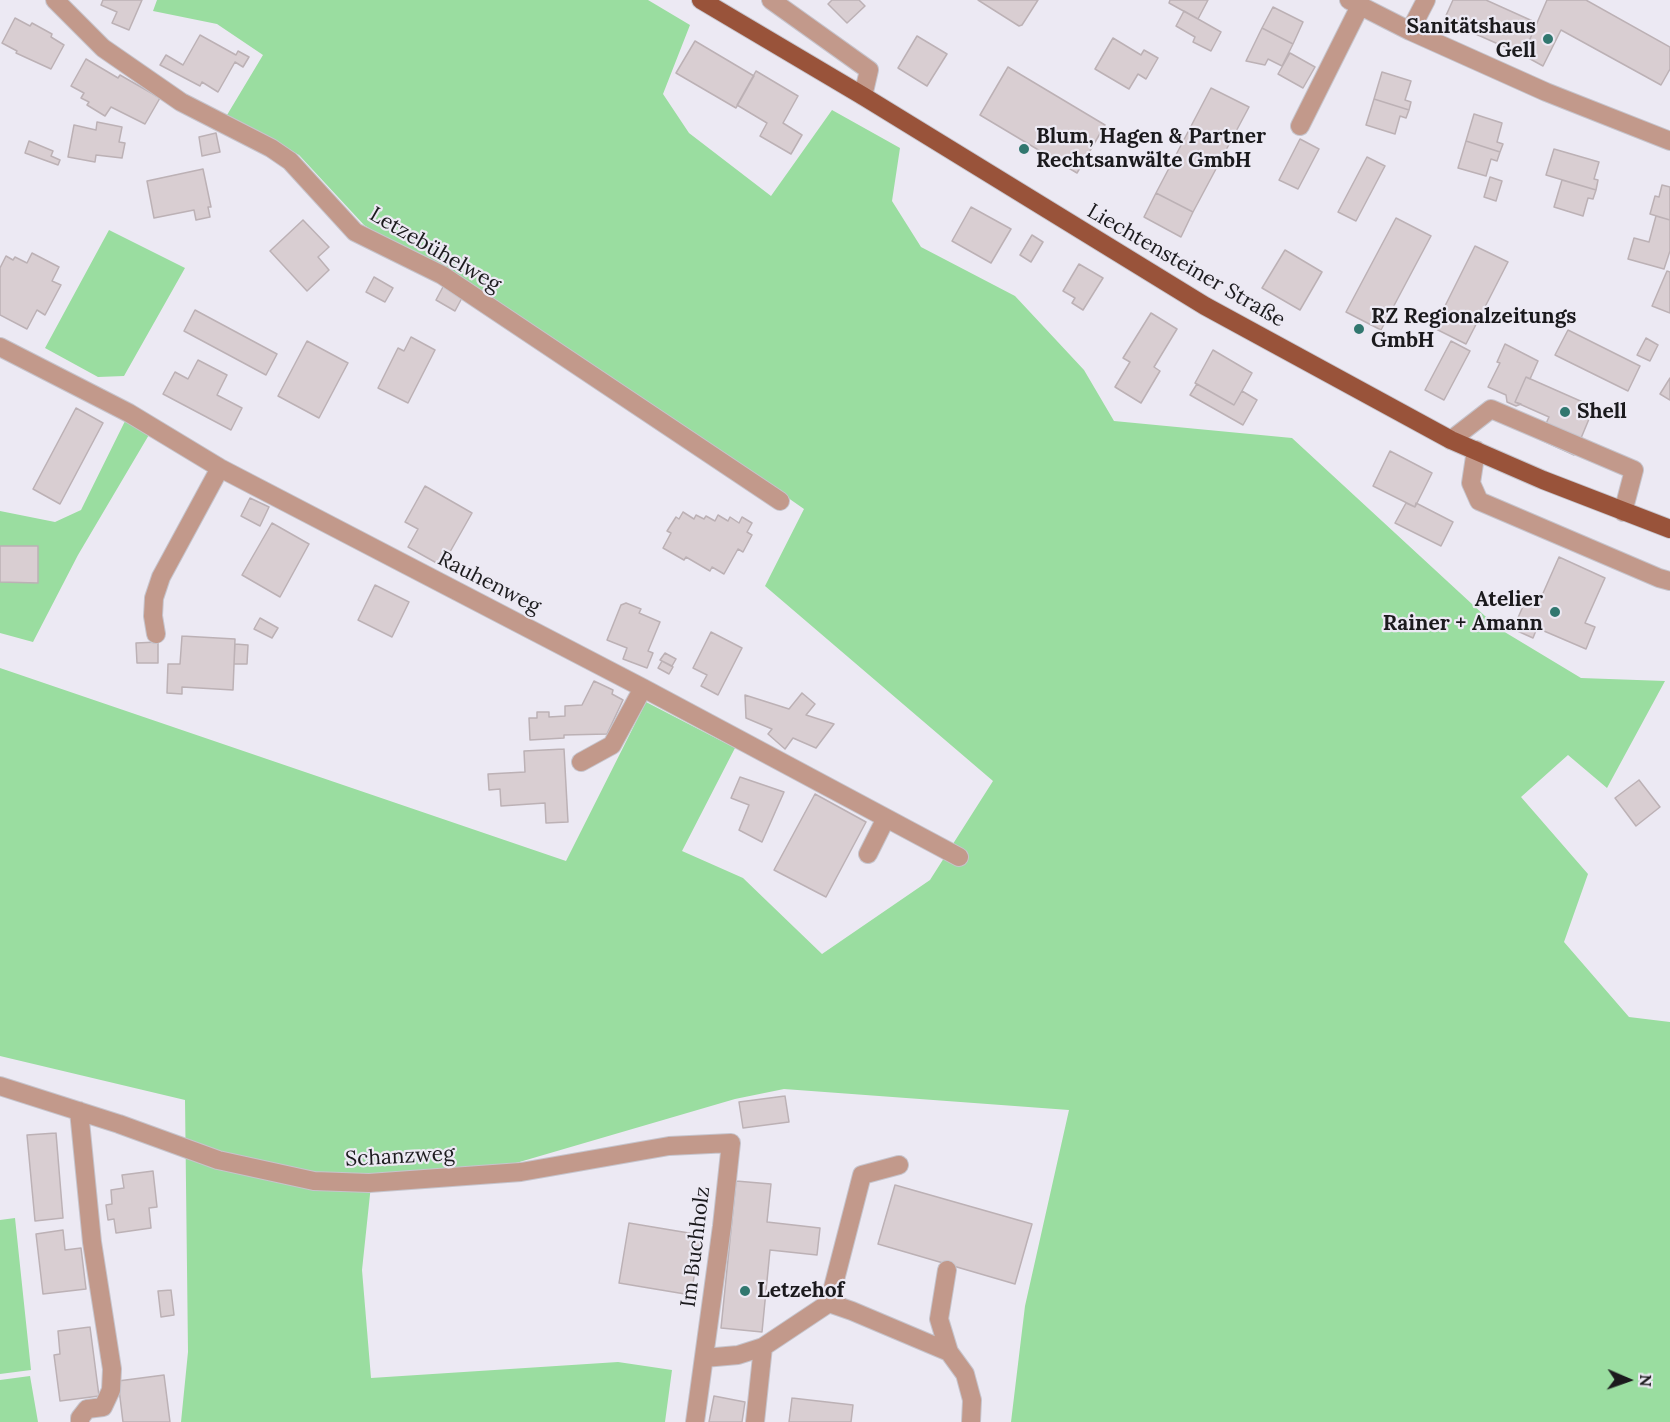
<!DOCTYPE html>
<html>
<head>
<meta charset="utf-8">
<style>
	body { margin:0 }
	#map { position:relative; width:1670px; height:1422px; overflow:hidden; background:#ece9f3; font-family:Lora,serif }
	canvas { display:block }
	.north { position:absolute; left:1598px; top:1350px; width:60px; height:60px; -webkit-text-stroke:4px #ece9f3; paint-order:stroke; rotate:92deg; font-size:16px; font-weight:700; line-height:24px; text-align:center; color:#1b1a1d }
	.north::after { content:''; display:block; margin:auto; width:21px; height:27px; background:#1b1a1d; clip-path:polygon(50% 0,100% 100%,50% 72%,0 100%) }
</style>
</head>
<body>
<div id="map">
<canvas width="1670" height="1422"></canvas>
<div class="north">N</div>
</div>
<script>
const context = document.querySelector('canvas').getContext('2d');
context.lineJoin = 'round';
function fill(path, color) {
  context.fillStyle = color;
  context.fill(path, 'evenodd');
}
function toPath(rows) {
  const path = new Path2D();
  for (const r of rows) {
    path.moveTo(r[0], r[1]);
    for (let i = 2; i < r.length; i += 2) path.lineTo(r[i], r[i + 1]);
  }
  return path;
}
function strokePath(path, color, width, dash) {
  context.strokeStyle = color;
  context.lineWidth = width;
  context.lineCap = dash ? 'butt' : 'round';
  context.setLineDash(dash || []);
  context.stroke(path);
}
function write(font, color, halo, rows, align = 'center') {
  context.font = font + ' Lora,serif';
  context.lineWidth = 4.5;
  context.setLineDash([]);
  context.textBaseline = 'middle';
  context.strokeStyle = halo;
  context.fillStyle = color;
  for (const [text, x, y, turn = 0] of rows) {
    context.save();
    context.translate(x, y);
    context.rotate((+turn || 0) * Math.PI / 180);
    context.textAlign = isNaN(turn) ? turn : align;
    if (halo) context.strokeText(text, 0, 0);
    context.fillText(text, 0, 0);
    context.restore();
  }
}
const green = toPath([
	[157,0,648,0,690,25,663,94,689,133,771,196,832,110,900,148,892,201,921,247,1015,296,1084,370,1114,421,1292,438,1498,628,1581,678,1665,681,1607,788,1568,755,1521,797,1588,874,1564,942,1629,1017,1670,1022,1670,1422,1011,1422,1025,1306,1069,1110,784,1089,735,1099,516,1163,371,1185,362,1270,371,1378,618,1362,672,1370,665,1422,181,1422,188,1352,185,1100,0,1056,0,668,566,861,646,702,735,748,682,851,743,878,822,954,930,880,993,781,765,586,804,509,741,465,364,225,299,155,227,115,263,55,217,24,153,11],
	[109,230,185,268,124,376,98,377,45,348],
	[129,413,153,428,78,555,33,642,0,633,0,511,55,522,81,510],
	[15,1218,31,1370,0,1374,0,1220],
	[30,1376,38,1422,0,1422,0,1380]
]);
const building = toPath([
	[103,0,142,0,129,30,112,23,117,12,101,5,103,0],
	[832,0,859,0,865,6,847,23,828,4,832,0],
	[978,0,1038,0,1022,25,1019,26,978,0],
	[1170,0,1208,0,1198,19,1169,3,1170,0],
	[1453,0,1486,0,1537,23,1523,55,1444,20,1453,0],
	[1547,0,1586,0,1670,47,1670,69,1661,85,1561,30,1543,66,1523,55,1547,0],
	[1273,7,1303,22,1293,44,1262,28,1273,7],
	[1184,11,1221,32,1211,51,1193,42,1195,37,1176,26,1184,11],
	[15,18,30,26,32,23,52,34,51,37,64,45,51,69,16,53,17,51,2,43,15,18],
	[1262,28,1293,44,1282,66,1268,59,1265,65,1246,61,1262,28],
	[200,35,236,55,238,51,249,57,243,67,235,62,218,92,202,82,200,86,160,65,166,55,183,65,200,35],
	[917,36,947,54,927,86,898,68,917,36],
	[1113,38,1141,55,1144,50,1158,58,1146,79,1138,74,1129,89,1095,69,1113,38],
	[695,41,754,76,736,108,676,73,695,41],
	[1290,53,1315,67,1303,88,1278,74,1290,53],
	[86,59,118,78,120,75,160,98,145,124,111,107,105,116,87,105,89,102,81,98,84,93,71,86,86,59],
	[1008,67,1105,125,1077,173,980,115,1008,67],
	[756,71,798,96,783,123,802,135,791,154,760,136,767,123,737,105,756,71],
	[1382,72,1411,81,1405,100,1411,102,1409,110,1374,99,1382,72],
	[1211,88,1249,107,1193,212,1156,193,1211,88],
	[1374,99,1409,110,1406,118,1400,116,1395,134,1366,125,1374,99],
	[1474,114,1502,123,1497,142,1503,144,1500,152,1466,141,1474,114],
	[97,122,122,127,119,142,125,143,122,158,96,155,95,162,68,157,74,125,96,130,97,122],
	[216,133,220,152,202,156,199,137,216,133],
	[1300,139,1319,149,1298,189,1279,180,1300,139],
	[29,141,53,151,51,156,60,160,58,165,25,153,29,141],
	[1466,141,1500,152,1497,161,1491,159,1486,176,1458,168,1466,141],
	[1554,149,1599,162,1594,179,1598,180,1596,190,1546,175,1554,149],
	[1367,157,1385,166,1356,221,1338,212,1367,157],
	[203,169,211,207,208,207,210,217,196,220,194,210,154,218,147,181,203,169],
	[1490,177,1502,181,1496,201,1484,197,1490,177],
	[1562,180,1596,190,1593,199,1588,198,1583,216,1554,207,1562,180],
	[1662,185,1670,187,1670,220,1650,214,1655,196,1659,197,1662,185],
	[1156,193,1193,212,1181,237,1144,217,1156,193],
	[971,207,1011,229,991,263,952,241,971,207],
	[1656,216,1670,220,1670,251,1664,269,1628,259,1634,238,1649,242,1656,216],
	[1396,218,1431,236,1381,330,1346,312,1396,218],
	[303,220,329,247,318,257,329,270,307,291,270,251,303,220],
	[1032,235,1043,242,1031,262,1020,255,1032,235],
	[1475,246,1508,262,1466,344,1434,328,1475,246],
	[1285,250,1322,272,1300,310,1262,288,1285,250],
	[32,253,59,267,52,281,61,285,45,315,37,310,27,329,0,315,0,268,6,256,13,260,15,257,27,263,32,253],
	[1079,264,1103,278,1083,310,1072,303,1075,298,1063,291,1079,264],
	[1667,271,1670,272,1670,313,1652,306,1667,271],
	[374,277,393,288,385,302,366,292,374,277],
	[444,285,463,296,455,311,436,300,444,285],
	[195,310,277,354,266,375,184,331,195,310],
	[1151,313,1177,329,1154,367,1160,371,1141,403,1115,387,1130,362,1123,358,1151,313],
	[1568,330,1640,366,1628,391,1555,355,1568,330],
	[411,337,435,350,408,403,378,388,398,348,404,351,411,337],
	[1646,338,1658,345,1650,361,1637,355,1646,338],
	[307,341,348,363,319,418,278,396,307,341],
	[1451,341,1470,351,1444,400,1425,390,1451,341],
	[1505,344,1538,361,1530,379,1526,377,1515,402,1521,404,1516,406,1507,402,1506,395,1488,387,1500,363,1497,362,1505,344],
	[1213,350,1252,373,1234,405,1195,383,1213,350],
	[198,360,227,375,217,395,242,408,231,430,163,394,175,372,188,379,198,360],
	[1526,377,1594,407,1574,455,1539,439,1549,417,1515,402,1526,377],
	[1670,378,1670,400,1660,394,1670,378],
	[1197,384,1234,405,1242,391,1257,400,1243,425,1190,395,1197,384],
	[76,408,103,423,60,504,33,489,76,408],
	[1390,451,1432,473,1415,507,1373,486,1390,451],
	[425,486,472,513,442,566,408,547,418,529,405,522,425,486],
	[250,498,269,507,260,526,241,516,250,498],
	[1406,503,1415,507,1416,503,1453,522,1441,546,1395,523,1406,503],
	[683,512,694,519,696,515,704,519,706,516,715,521,718,515,728,521,730,517,739,523,742,517,752,523,747,532,752,535,743,552,738,549,724,574,712,567,710,571,686,557,684,560,663,548,671,533,667,531,676,517,679,519,683,512],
	[272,523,309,544,280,597,242,575,272,523],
	[0,546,38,546,38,583,0,582,0,546],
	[1559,557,1605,578,1585,623,1595,627,1586,649,1537,628,1533,638,1513,629,1528,595,1540,600,1559,557],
	[375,585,409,602,392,637,358,620,375,585],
	[626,603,641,609,639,613,660,622,648,651,653,653,647,668,623,659,627,648,607,640,621,605,626,603],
	[260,618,278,628,272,638,254,629,260,618],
	[711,632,742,648,718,695,701,686,707,675,693,668,711,632],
	[182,636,235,639,233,690,182,687,182,694,167,693,168,664,180,664,182,636],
	[158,642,158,663,137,663,136,643,158,642],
	[235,644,248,645,247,664,234,664,235,644],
	[665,653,676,659,672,666,660,660,665,653],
	[662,661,673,667,669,674,658,668,662,661],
	[594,681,613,690,612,694,623,700,607,734,564,735,564,738,530,740,529,718,537,718,537,712,549,712,549,717,565,716,565,706,582,705,594,681],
	[802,693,815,704,806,715,834,724,816,748,793,738,785,749,768,734,772,729,746,718,745,695,789,709,802,693],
	[564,749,568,822,546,823,545,803,501,806,500,789,489,790,488,774,525,772,524,751,564,749],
	[740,777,784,792,762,842,739,830,749,805,731,798,740,777],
	[1639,780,1660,807,1636,826,1615,798,1639,780],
	[815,794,866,822,826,897,774,870,815,794],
	[785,1096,789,1122,743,1128,739,1102,785,1096],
	[56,1133,63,1218,35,1221,27,1135,56,1133],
	[153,1171,157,1207,149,1208,151,1228,116,1233,114,1219,108,1220,106,1205,112,1204,111,1190,124,1188,122,1175,153,1171],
	[736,1181,771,1184,767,1222,820,1228,817,1255,770,1250,762,1332,721,1328,736,1181],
	[895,1185,1032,1224,1015,1284,878,1244,895,1185],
	[629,1223,701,1235,691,1295,619,1283,629,1223],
	[63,1230,65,1250,81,1248,86,1289,43,1294,36,1234,63,1230],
	[171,1290,174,1315,161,1317,158,1291,171,1290],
	[90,1327,99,1396,60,1401,54,1355,60,1354,58,1331,90,1327],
	[164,1375,170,1422,123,1422,118,1381,164,1375],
	[714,1396,745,1402,742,1422,709,1422,714,1396],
	[792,1398,853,1405,851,1422,789,1422,792,1398]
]);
const minor = toPath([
	[55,0,103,48,181,102,271,148,290,161,355,232,442,275,780,501],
	[771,0,869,70,863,96],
	[1349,0,1410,31,1546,92,1670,141],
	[1410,31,1426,0],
	[1300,126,1360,6],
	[0,347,129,413,220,468,643,688,959,857],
	[1451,440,1491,409,1634,470,1623,512],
	[1476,450,1471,483,1479,501,1659,578,1670,581],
	[156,634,153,616,154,598,161,577,220,468],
	[581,762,612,745,643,688],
	[868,854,886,818],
	[0,1086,119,1124,218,1160,314,1181,369,1183,521,1172,669,1146,731,1143,722,1226,695,1422],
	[79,1111,92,1242,112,1369,111,1390,103,1407,87,1409,80,1418,80,1422],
	[829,1303,852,1311,949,1352,939,1319,947,1270],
	[949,1352,965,1374,972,1400,971,1422],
	[704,1358,738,1355,763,1347,829,1303,862,1175,899,1165],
	[755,1422,763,1347]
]);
const major = toPath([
	[701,0,863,96,1205,306,1451,440,1543,480,1670,529]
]);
const markers = [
	[1548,39,6,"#31776f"],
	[1024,149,6,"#31776f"],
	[1359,329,6,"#31776f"],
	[1565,412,6,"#31776f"],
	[1555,612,6,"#31776f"],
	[745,1291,6,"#31776f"]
];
const poiNames = [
	["Sanitätshaus",1536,27,"right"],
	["Gell",1536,51,"right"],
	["Blum, Hagen & Partner",1036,137],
	["Rechtsanwälte GmbH",1036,161],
	["RZ Regionalzeitungs",1371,317],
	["GmbH",1371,341],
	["Shell",1577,412],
	["Atelier",1543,600,"right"],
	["Rainer + Amann",1543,624,"right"],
	["Letzehof",757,1291]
];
const streetNames = [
	["Letzebühelweg",435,250,30],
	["Liechtensteiner Straße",1186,266,30],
	["Rauhenweg",489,583,27],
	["Schanzweg",400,1157,-3],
	["Im Buchholz",696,1247,-83]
];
fill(green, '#9adda0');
fill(building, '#d9ced2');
strokePath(building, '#bcb1b5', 1.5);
strokePath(minor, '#c6c4cc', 20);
strokePath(major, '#c6c4cc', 20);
strokePath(minor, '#c2998b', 18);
strokePath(major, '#99533a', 18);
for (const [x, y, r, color] of markers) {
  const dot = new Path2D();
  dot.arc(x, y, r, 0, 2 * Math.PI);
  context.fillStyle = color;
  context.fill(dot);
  strokePath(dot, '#ece9f3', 2);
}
write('bold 21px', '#1b1a1d', '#ece9f3', poiNames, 'left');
write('21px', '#1b1a1d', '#ece9f3', streetNames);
</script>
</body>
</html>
